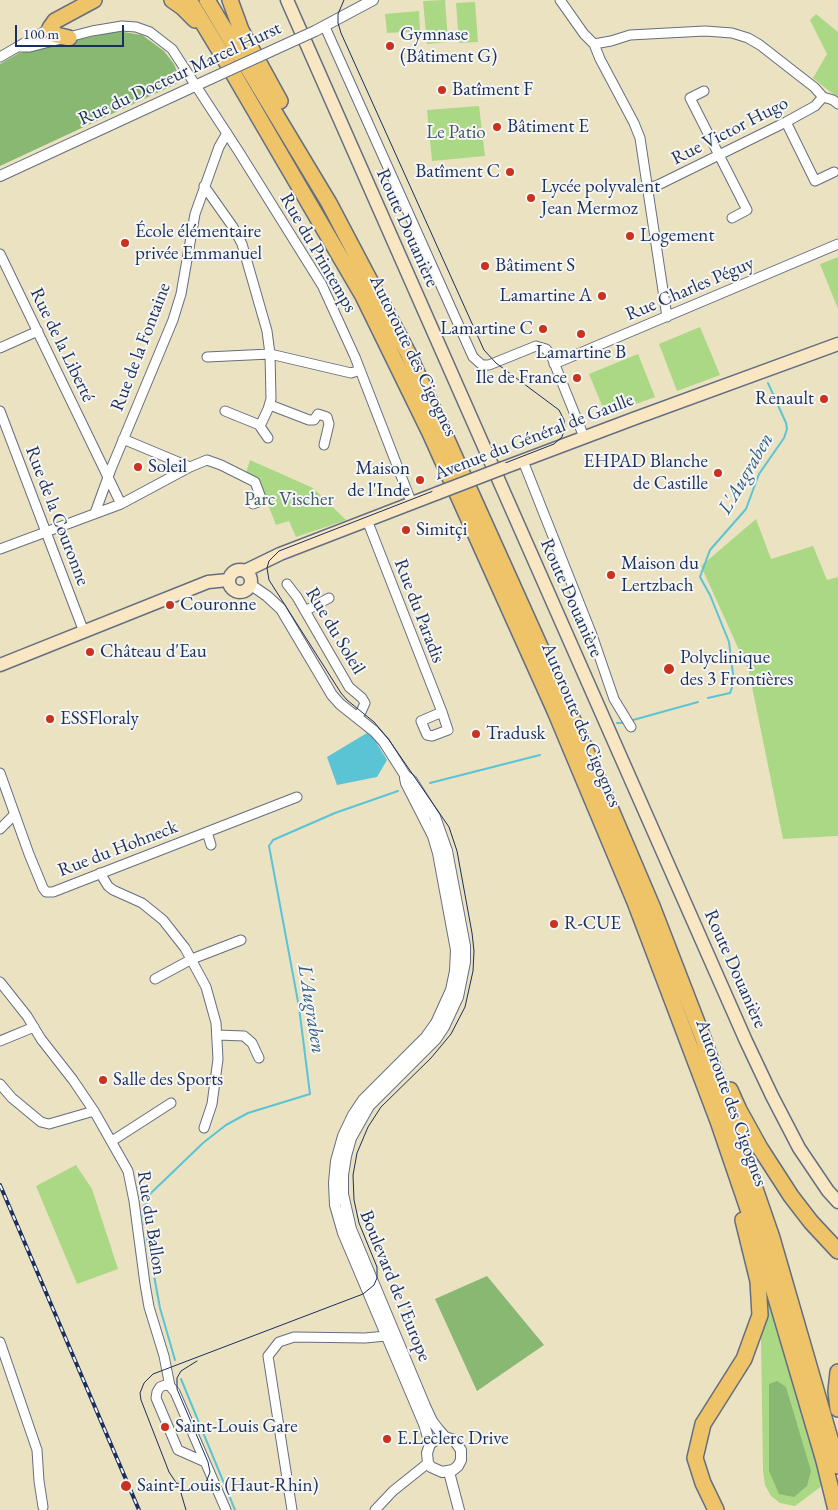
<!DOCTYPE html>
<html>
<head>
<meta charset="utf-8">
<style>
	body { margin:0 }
	#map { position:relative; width:838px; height:1510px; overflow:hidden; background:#ebe2c2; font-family:"EB Garamond",serif }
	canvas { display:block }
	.scale { position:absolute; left:15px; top:25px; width:109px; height:22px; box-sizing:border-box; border:2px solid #1b2f5e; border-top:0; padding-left:6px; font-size:15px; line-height:18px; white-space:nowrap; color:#1b2f5e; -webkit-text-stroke:4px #f6f6f2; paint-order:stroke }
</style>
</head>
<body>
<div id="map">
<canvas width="838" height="1510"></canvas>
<div class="scale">100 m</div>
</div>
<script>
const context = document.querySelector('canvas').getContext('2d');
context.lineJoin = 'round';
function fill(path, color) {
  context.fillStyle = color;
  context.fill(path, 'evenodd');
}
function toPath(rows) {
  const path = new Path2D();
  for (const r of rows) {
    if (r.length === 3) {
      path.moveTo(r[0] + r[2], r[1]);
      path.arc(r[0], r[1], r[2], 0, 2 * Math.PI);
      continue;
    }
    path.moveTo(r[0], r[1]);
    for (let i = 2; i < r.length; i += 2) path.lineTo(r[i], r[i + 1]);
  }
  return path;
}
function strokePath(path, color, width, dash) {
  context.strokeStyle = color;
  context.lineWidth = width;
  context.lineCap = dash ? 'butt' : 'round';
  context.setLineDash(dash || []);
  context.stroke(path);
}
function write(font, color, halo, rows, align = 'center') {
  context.font = font + ' "EB Garamond",serif';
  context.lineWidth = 4;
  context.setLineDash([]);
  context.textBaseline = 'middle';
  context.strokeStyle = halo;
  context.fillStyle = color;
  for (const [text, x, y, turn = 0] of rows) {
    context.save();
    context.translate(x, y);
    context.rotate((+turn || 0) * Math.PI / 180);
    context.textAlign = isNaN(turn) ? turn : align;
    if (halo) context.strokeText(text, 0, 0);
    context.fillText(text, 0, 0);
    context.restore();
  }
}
const green = toPath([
	[445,0,448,42,427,44,423,1],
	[475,2,478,42,459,43,456,3],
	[419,11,420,31,387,33,385,14],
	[816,14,838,32,838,98,813,78,827,54,810,20],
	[479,106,485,156,432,161,427,110],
	[838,257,838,309,820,264],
	[700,327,720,375,677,391,659,344],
	[638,354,655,397,606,415,589,374],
	[250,460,313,488,346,520,296,537,289,521,276,525,258,479,246,473],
	[756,519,771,559,813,546,827,580,838,577,838,836,783,839,749,672,701,566],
	[76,1165,92,1189,118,1269,77,1284,36,1186],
	[754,1245,823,1485,795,1506,780,1503,771,1496,765,1485,763,1471,761,1337,758,1286]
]);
const forest = toPath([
	[117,31,142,35,164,51,174,64,178,74,176,84,0,166,0,64,19,53],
	[487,1276,544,1345,477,1391,435,1299],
	[777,1381,786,1387,811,1471,807,1486,794,1497,779,1494,769,1471,769,1384]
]);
const water = toPath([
	[367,733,373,737,387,760,377,777,337,785,327,757]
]);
const stream = toPath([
	[708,698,730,693,734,682,729,642,710,595,700,577,710,550,746,509,759,474,784,438,787,429,786,423,768,383],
	[633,720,698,702],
	[617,723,624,723],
	[430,783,540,755],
	[144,1224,143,1208,150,1194,203,1143,226,1125,248,1113,310,1094,299,1007,269,846,273,840,335,813,398,791],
	[147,1238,160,1308,175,1360],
	[181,1379,235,1510]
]);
const minor = toPath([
	[560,0,584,34,594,44,600,59,634,123,640,138,667,317],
	[325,27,473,357,482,365,489,365,536,346,546,349,551,355,584,437],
	[594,44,611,41,630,35,705,31,732,33,748,38,760,45,801,77,814,87,823,97,833,100,838,104],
	[17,47,30,47,92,31,122,26,136,27,150,32,172,49,239,152,322,285,355,357,412,504],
	[0,57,50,28],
	[704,91,690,98,747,210,732,218],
	[786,122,815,181,834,172],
	[204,186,233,227,242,244,267,331,270,354,271,399,268,409,261,424,257,424,225,411],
	[647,188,658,185,786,122,815,106,823,97],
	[0,254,121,504],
	[0,348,38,331],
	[207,357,270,354,351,373,360,370],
	[554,364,838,244],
	[270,405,309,420,314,420,318,414,327,417,329,424,324,445],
	[0,411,84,632],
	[259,425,268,438],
	[123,439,190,467],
	[523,461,592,635,614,699,631,727],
	[95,513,111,469,173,320,181,294,195,214,219,147,227,133],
	[367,520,442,712,448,730,432,736,427,735,421,721,442,712],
	[0,549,121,504,190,467,207,460,221,465,255,482,261,498,258,502,253,504],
	[287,584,297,597,349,687,362,698,365,703,361,712,356,716],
	[305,611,329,598],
	[0,773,29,854,43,888,46,892,53,892,297,797],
	[0,829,14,815],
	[207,832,211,845],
	[100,873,108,886,113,890,142,903,163,920,185,948,206,987,216,1023,218,1059,212,1104,204,1128],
	[155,979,192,959,241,940],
	[0,982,27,1016,41,1039,73,1080,94,1111,128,1171,134,1201,145,1284,149,1307,164,1356,170,1386,175,1392,226,1510],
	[218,1035,244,1036,252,1043,259,1058],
	[0,1041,34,1027],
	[0,1084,12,1098,41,1122,49,1124,94,1111],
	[112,1141,171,1103],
	[0,1342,37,1450,39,1481,43,1507],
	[170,1386,165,1385,160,1387,157,1392,156,1398,178,1450,205,1462],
	[292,1510,268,1356,279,1342,294,1337,365,1338,386,1336],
	[375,1510,393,1491,428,1463]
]);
const tertiary = toPath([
	[315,31,373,0],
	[0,176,210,79],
	[251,585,267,596,281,609,332,695,340,704,374,731,384,742,405,775,412,781,435,817,447,851,465,946,465,962,458,997,444,1027,436,1039,369,1106,351,1138,346,1156,343,1175,343,1194,351,1229,425,1406,432,1421,438,1429,445,1437,454,1440,461,1450,461,1460,458,1466,453,1470,442,1472,431,1467,428,1463,427,1453,430,1444,437,1439,445,1437],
	[405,778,406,783,433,836,438,853,456,950,455,971,451,990,436,1023,426,1037,363,1100,353,1115,343,1136,336,1161,334,1183,335,1205,343,1233,424,1424,430,1444],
	[449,1472,459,1510]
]);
const secondary = toPath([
	[287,0,746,1041,772,1096,799,1148,828,1191,838,1202],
	[503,468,633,419,838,344],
	[240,581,11],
	[245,571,280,554,438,493],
	[0,665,208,582,228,580]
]);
const motorway = toPath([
	[172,0,182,7,195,20],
	[189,0,226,61,363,296,430,433,555,711,635,902,718,1121,760,1244,824,1461,836,1510],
	[207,0,329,203,408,353,569,711,652,906,703,1038,772,1238,838,1466],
	[230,0,241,30,280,101],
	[69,38,56,35,50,28,55,21,94,0],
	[730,1090,739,1110,760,1148,791,1196,811,1222,838,1251],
	[838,1372,836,1391,838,1409],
	[716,1510,703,1483,695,1458,703,1424,744,1359,760,1315,758,1281,743,1220]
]);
const tram = toPath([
	[197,1361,181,1371,177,1378,177,1389,208,1462,210,1472,207,1480,203,1486,196,1489,188,1490,177,1484,169,1472,141,1400,140,1393,144,1383,153,1374,363,1294,374,1285,377,1278,377,1267,359,1223,354,1200,353,1175,357,1153,368,1127,381,1107,431,1058,451,1034,465,1007,473,971,474,951,472,933,457,851,449,827,389,740,374,722,347,700,341,693,269,580,267,568,269,561,279,551,554,444,562,437,565,427,564,420,559,410,496,363,484,350,341,33,338,23,338,14,344,0],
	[178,1483,186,1510]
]);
const rail = toPath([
	[0,1185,139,1510]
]);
const tertiaryBridge = toPath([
	[210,79,315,31]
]);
const secondaryBridge = toPath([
	[438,493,503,468]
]);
const markers = [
	[390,46,5,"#c8321e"],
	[442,90,5,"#c8321e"],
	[497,127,5,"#c8321e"],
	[510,172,5,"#c8321e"],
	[531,198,5,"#c8321e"],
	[630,236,5,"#c8321e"],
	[125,243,5,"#c8321e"],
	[485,266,5,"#c8321e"],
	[602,296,5,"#c8321e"],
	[543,329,5,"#c8321e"],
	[581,334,5,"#c8321e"],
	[577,378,5,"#c8321e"],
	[824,399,5,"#c8321e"],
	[138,467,5,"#c8321e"],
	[718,473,5,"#c8321e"],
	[420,480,5,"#c8321e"],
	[406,530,5,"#c8321e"],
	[611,575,5,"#c8321e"],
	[170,605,5,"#c8321e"],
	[90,652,5,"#c8321e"],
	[669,669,6,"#c8321e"],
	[50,719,5,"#c8321e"],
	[476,734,5,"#c8321e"],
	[554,924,5,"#c8321e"],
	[103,1080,5,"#c8321e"],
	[165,1427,5,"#c8321e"],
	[387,1439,5,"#c8321e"],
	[126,1486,6,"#c8321e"]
];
const poiNames = [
	["Gymnase",400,35],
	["(Bâtiment G)",400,57],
	["Batîment F",452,90],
	["Bâtiment E",507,127],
	["Batîment C",500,172,"right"],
	["Lycée polyvalent",541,187],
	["Jean Mermoz",541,209],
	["École élémentaire",135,232],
	["privée Emmanuel",135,254],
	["Logement",640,236],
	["Bâtiment S",495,266],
	["Lamartine A",592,296,"right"],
	["Lamartine C",533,329,"right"],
	["Lamartine B",581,353,"center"],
	["Ile de France",567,378,"right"],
	["Renault",814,399,"right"],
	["EHPAD Blanche",708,462,"right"],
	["de Castille",708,484,"right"],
	["Soleil",148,467],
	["Maison",410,469,"right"],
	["de l'Inde",410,491,"right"],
	["Simitçi",416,530],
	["Maison du",621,564],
	["Lertzbach",621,586],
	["Couronne",180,605],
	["Château d'Eau",100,652],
	["Polyclinique",680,658],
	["des 3 Frontières",680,680],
	["ESSFloraly",60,719],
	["Tradusk",486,734],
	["R-CUE",564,924],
	["Salle des Sports",113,1080],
	["Saint-Louis Gare",175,1427],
	["E.Leclerc Drive",397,1439],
	["Saint-Louis (Haut-Rhin)",137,1486]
];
const streetNames = [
	["Rue du Docteur Marcel Hurst",180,74,-25],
	["Rue Victor Hugo",730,131,-27],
	["Route Douanière",407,228,66],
	["Rue du Printemps",318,253,60],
	["Rue Charles Péguy",690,289,-23],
	["Rue de la Liberté",62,345,64],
	["Rue de la Fontaine",141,347,-69],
	["Autoroute des Cigognes",413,356,64],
	["Avenue du Général de Gaulle",534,437,-21],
	["Rue de la Couronne",57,516,69],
	["Route Douanière",571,598,66],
	["Rue du Paradis",419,611,69],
	["Rue du Soleil",335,631,59],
	["Autoroute des Cigognes",581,725,67],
	["Rue du Hohneck",118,849,-21],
	["Route Douanière",735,969,66],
	["Autoroute des Cigognes",731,1103,70],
	["Rue du Ballon",151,1223,81],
	["Boulevard de l'Europe",395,1286,68]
];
const parkNames = [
	["Le Patio",456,133],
	["Parc Vischer",289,500]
];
const waterNames = [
	["L'Augraben",746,474,-60],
	["L'Augraben",311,1009,81]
];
fill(green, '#abd885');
fill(forest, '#88b872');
fill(water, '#5ac4d5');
strokePath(stream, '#5ac4d5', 2);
strokePath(minor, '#646e81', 11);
strokePath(tertiary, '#646e81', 12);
strokePath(secondary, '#646e81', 15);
strokePath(motorway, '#646e81', 18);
strokePath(minor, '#fff', 9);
strokePath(tertiary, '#fff', 10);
strokePath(secondary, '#f9e7c3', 12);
strokePath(motorway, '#efc469', 15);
strokePath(tram, '#1b2f5e', 1);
strokePath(rail, '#1b2f5e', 4);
strokePath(rail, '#f6f6f2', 2, [5.5]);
strokePath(tertiaryBridge, '#646e81', 12, []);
strokePath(secondaryBridge, '#646e81', 15, []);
strokePath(tertiaryBridge, '#fff', 10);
strokePath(secondaryBridge, '#f9e7c3', 12);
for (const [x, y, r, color] of markers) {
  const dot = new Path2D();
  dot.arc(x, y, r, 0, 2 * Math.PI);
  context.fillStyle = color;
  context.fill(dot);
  strokePath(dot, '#f6f6f2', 2);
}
write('19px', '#1b2f5e', '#f6f6f2', poiNames, 'left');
write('19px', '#1b2f5e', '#f6f6f2', streetNames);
write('19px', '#3f5968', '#f6f6f2', parkNames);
write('italic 20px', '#2e5c82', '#f6f6f2', waterNames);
</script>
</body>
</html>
